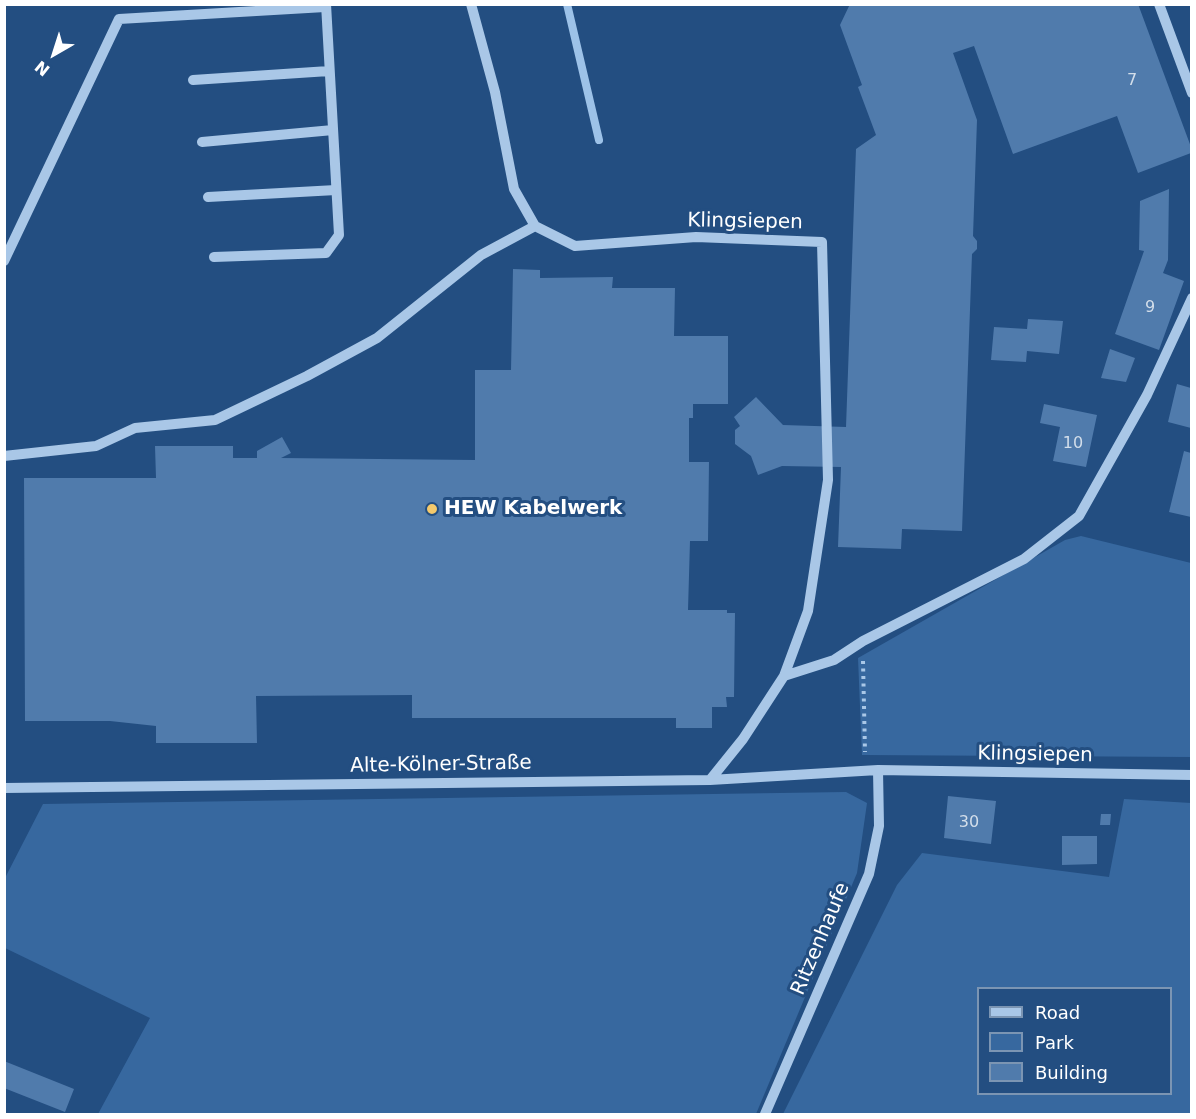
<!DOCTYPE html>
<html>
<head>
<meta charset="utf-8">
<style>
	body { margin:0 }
	#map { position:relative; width:1196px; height:1119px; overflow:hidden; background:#234e81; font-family:"DejaVu Sans",sans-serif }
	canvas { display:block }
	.frame { position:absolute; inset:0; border:6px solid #fff; pointer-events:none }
	.legend { position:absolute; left:977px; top:987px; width:195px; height:108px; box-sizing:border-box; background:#234e81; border:2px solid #7b95b3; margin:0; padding:8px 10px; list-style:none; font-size:18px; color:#fff }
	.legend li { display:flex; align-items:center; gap:12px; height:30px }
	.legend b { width:30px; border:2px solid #7b95b3 }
	.north { position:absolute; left:24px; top:24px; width:60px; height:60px; -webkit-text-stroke:4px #234e81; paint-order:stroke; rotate:219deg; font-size:16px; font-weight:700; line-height:24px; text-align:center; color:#fff }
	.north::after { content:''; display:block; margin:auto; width:21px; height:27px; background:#fff; clip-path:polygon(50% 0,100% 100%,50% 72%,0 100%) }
</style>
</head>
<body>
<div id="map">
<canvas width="1196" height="1119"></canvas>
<div class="frame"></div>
<ul class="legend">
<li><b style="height:8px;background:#a9c7e7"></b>Road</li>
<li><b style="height:16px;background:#37689f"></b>Park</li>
<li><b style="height:16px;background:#507bac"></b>Building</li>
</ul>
<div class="north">N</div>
</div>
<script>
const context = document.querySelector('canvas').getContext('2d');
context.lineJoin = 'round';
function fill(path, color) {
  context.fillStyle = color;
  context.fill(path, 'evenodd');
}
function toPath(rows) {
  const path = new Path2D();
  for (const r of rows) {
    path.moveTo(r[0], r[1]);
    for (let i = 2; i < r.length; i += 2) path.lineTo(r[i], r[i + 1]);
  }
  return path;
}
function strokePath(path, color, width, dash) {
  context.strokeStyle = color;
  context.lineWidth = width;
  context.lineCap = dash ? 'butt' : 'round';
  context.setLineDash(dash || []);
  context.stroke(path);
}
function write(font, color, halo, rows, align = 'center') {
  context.font = font + ' "DejaVu Sans",sans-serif';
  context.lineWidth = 6;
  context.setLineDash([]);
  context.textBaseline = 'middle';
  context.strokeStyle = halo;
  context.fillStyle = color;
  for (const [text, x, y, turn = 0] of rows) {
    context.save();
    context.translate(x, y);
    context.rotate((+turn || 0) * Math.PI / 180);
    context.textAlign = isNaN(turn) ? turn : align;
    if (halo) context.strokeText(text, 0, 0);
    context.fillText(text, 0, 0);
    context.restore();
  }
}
const green = toPath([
	[1081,536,1191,563,1191,757,862,755,858,658,1065,540],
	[846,792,867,803,857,873,756,1114,98,1114,150,1018,5,948,5,878,43,804],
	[1124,799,1191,803,1191,1114,783,1114,897,885,922,853,1109,877],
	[978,988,1170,988,1170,1094,978,1094]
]);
const stream = toPath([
	[567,4,599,140]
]);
const building = toPath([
	[850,4,1138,4,1191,147,1191,153,1138,173,1117,116,1013,154,974,46,953,53,977,120,973,236,977,241,977,249,972,254,962,531,902,529,901,549,838,547,841,467,782,466,758,475,751,456,735,444,735,430,740,426,734,417,756,397,783,425,846,427,856,149,876,135,858,87,862,85,840,25],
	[1169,189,1168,260,1163,273,1184,281,1159,350,1115,334,1144,251,1139,250,1140,201],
	[513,269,540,270,540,278,613,277,612,288,675,288,674,336,728,336,728,404,693,404,693,418,689,418,689,462,709,462,708,541,690,541,688,610,727,610,727,613,735,613,734,697,726,697,727,707,712,707,712,728,676,728,676,718,412,718,412,695,256,696,257,743,156,743,156,726,110,721,25,721,24,478,156,478,155,446,233,446,233,458,257,458,257,451,282,437,291,453,281,458,475,460,475,370,511,370],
	[1028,319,1063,321,1059,354,1027,351,1026,362,991,360,994,327,1027,329],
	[1110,349,1135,358,1126,382,1101,378],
	[1177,384,1191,388,1191,428,1168,422],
	[1044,404,1097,415,1086,467,1053,461,1060,427,1040,423],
	[1184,451,1191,453,1191,517,1169,512],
	[948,796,996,801,991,844,944,838],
	[1101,814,1111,814,1110,825,1100,825],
	[1062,836,1097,836,1097,864,1062,865],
	[4,1061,74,1089,65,1112,4,1088]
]);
const path = toPath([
	[863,661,865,752]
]);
const minor = toPath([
	[471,4,495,92,514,189,535,226,575,246,696,237,822,242,828,480,808,611,784,676,743,739,710,780],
	[1159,4,1192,93],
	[193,80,329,71],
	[202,142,333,130],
	[208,197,336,190],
	[214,257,326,253,339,235,326,4],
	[4,261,119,19,325,7],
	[4,456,96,446,135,428,215,420,307,376,377,338,481,255,535,226],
	[784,676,834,660,863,641,1024,559,1079,516,1147,395,1192,298],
	[4,788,710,780,878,770,1192,775],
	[765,1114,869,874,879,826,878,770]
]);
const markers = [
	[432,509,6,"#f3c96c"]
];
const numberNames = [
	["7",1132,81],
	["9",1150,308],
	["10",1073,444],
	["30",969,823]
];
const streetNames = [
	["Klingsiepen",745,222,1],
	["Klingsiepen",1035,755,1],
	["Alte-Kölner-Straße",441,765,-1],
	["Ritzenhaufe",821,939,-67]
];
const poiNames = [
	["HEW Kabelwerk",444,509]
];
fill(green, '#37689f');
strokePath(stream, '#9dc2e8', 8);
fill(building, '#507bac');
strokePath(path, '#a9c7e7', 4, [3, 4.5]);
strokePath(minor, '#a9c7e7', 10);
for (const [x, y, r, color] of markers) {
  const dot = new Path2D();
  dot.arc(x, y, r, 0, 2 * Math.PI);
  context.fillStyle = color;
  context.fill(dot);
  strokePath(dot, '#234e81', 2);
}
write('16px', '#d3deea', null, numberNames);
write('20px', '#fff', '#234e81', streetNames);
write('bold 20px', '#fff', '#234e81', poiNames, 'left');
</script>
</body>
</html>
